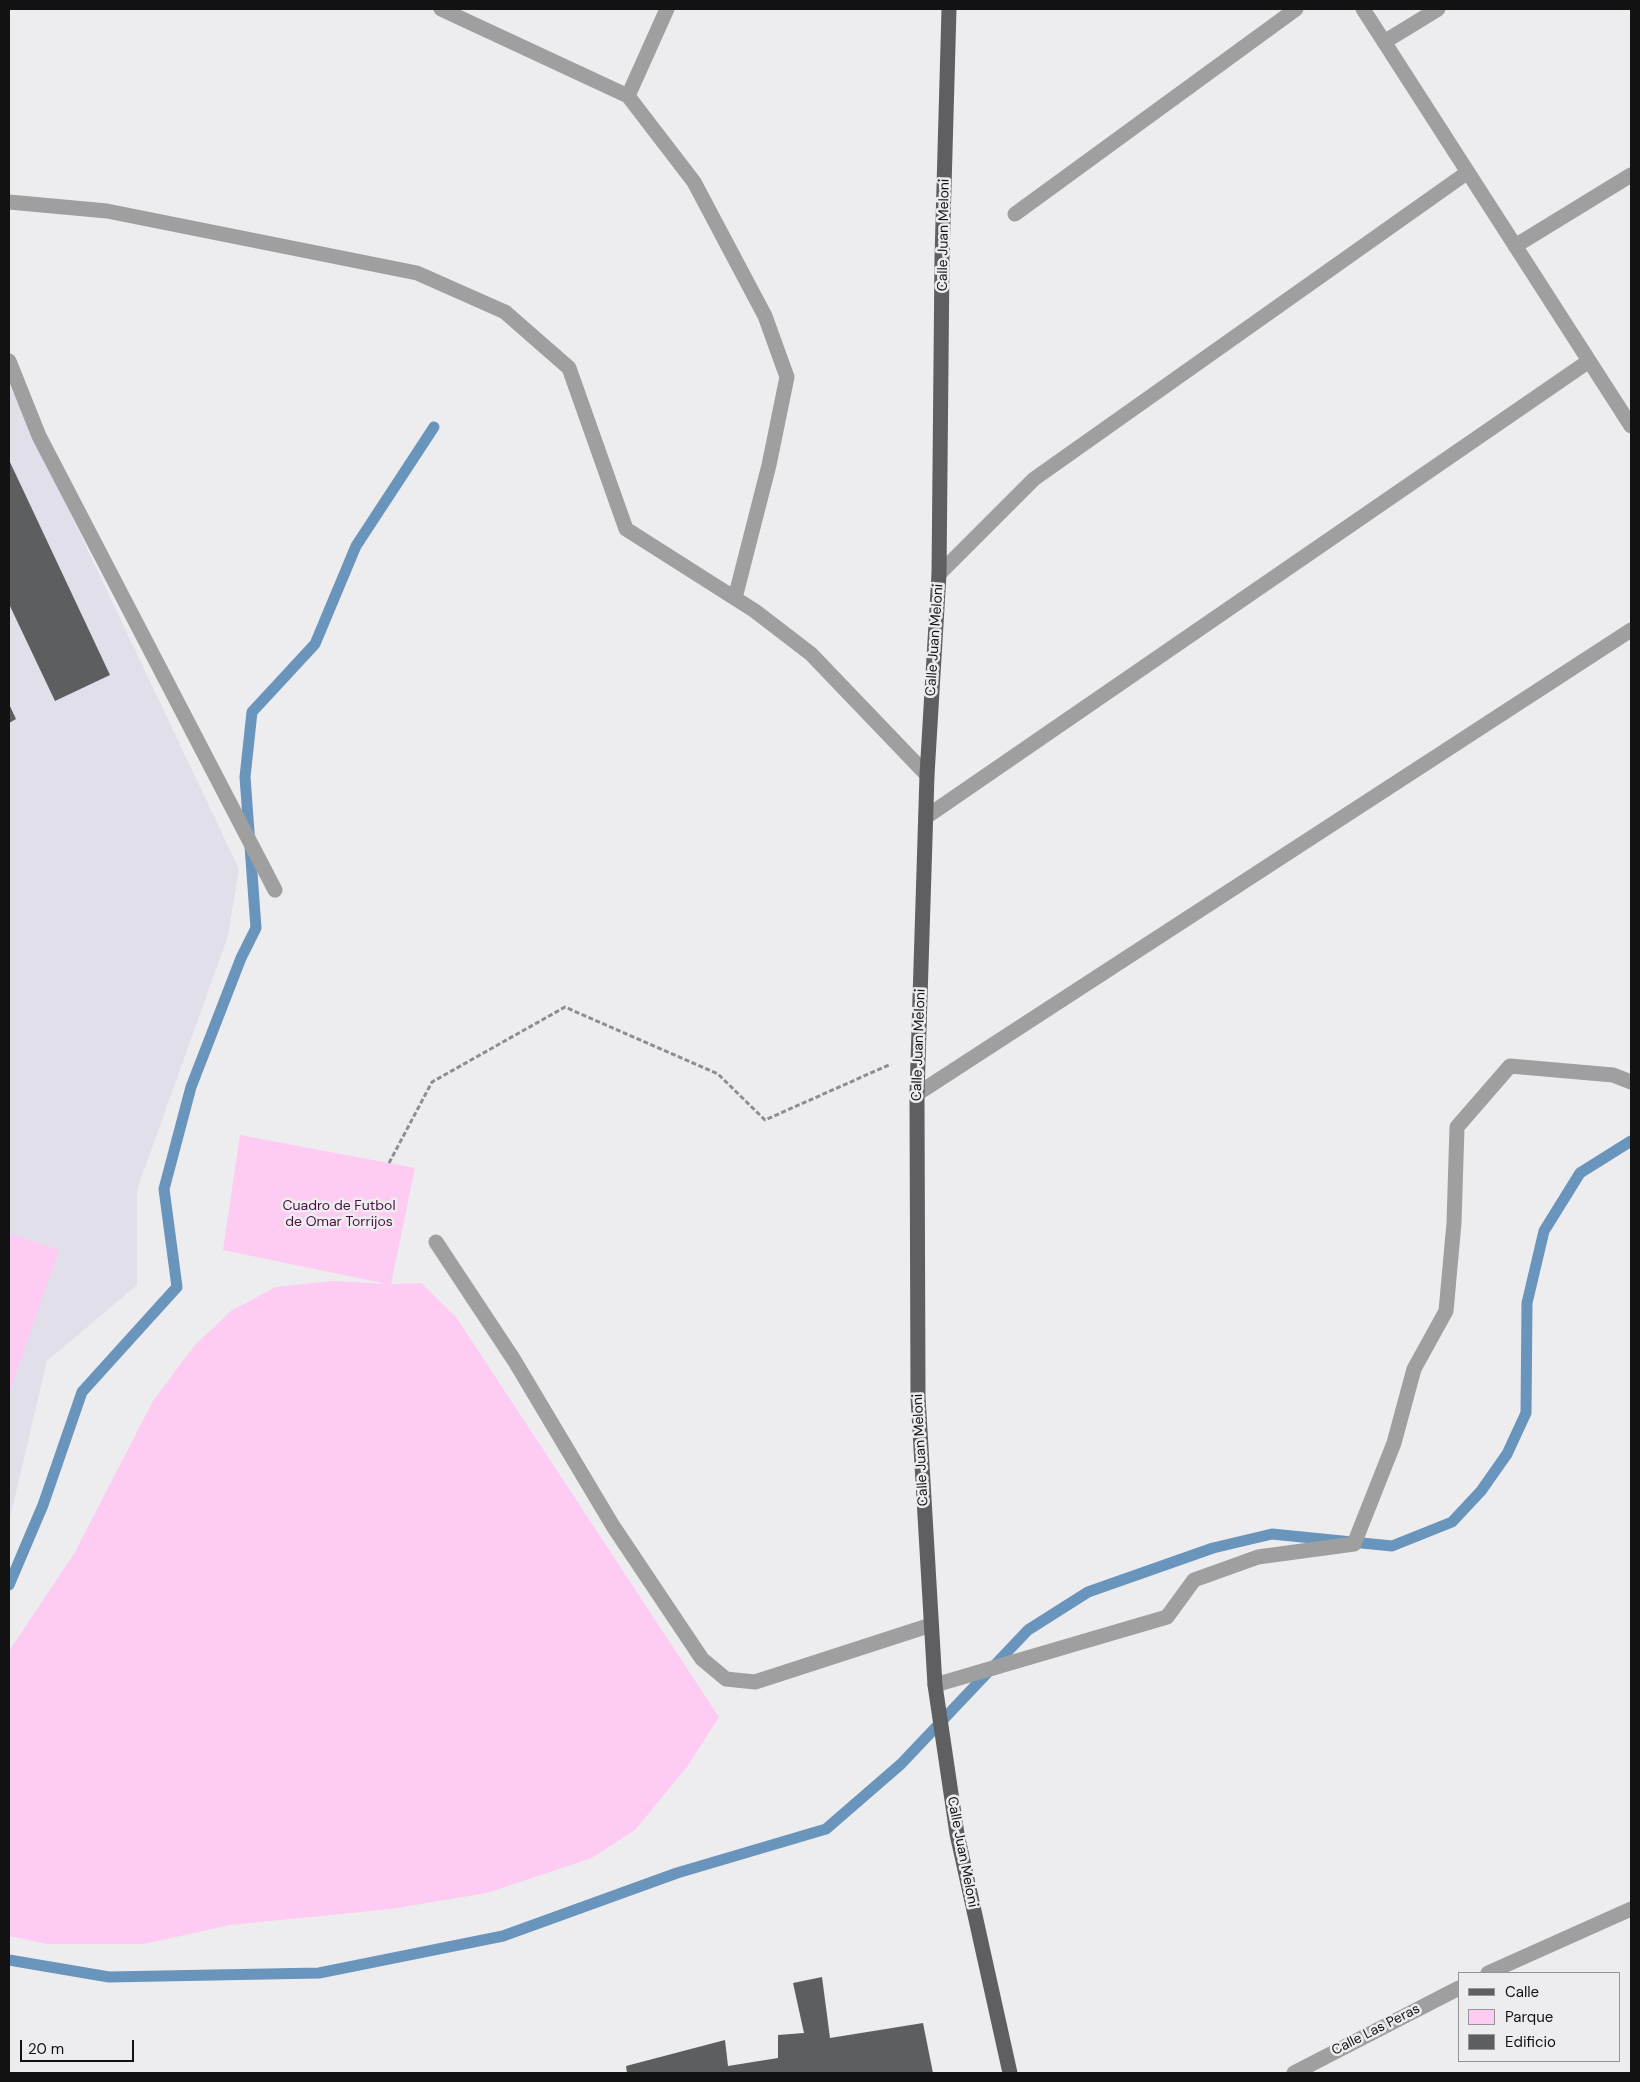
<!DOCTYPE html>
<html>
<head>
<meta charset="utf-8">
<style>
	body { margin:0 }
	#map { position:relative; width:1640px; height:2082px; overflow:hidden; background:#ededf0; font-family:"DM Sans",sans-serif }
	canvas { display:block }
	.frame { position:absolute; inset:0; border:10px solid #121213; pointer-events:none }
	.legend { position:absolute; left:1458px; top:1972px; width:162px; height:90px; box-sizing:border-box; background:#ededf0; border:1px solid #959598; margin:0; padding:6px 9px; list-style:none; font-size:15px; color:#121213 }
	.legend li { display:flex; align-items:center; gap:10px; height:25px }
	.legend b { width:25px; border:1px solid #959598 }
	.scale { position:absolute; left:20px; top:2040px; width:114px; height:22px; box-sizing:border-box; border:2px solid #121213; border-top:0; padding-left:6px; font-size:15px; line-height:18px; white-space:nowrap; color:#121213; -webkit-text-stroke:4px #ededf0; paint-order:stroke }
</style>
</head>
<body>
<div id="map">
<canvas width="1640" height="2082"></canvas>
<div class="frame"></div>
<ul class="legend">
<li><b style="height:6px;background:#5f5e60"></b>Calle</li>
<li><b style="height:14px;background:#fecbf3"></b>Parque</li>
<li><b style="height:14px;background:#5d5e60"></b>Edificio</li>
</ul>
<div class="scale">20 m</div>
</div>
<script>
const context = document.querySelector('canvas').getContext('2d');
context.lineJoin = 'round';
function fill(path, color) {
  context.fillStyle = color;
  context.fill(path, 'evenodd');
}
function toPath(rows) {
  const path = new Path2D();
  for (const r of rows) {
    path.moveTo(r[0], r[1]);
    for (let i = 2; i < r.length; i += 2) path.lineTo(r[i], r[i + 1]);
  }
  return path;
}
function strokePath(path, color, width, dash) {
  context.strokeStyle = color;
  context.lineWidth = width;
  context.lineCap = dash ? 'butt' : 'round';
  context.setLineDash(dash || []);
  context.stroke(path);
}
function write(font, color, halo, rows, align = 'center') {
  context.font = font + ' "DM Sans",sans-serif';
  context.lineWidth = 5;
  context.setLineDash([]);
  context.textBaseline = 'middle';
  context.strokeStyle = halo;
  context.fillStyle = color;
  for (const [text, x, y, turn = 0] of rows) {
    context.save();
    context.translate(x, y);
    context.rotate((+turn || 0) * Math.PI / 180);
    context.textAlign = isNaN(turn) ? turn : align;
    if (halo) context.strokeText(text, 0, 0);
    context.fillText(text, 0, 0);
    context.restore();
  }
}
const built = toPath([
	[9,384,239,869,228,936,137,1190,137,1285,47,1361,9,1522]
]);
const green = toPath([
	[240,1135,415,1168,391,1284,421,1283,456,1317,719,1717,687,1767,635,1830,592,1858,487,1893,391,1909,230,1925,144,1944,47,1944,9,1936,9,1651,75,1552,153,1401,194,1346,231,1311,276,1287,332,1281,387,1284,223,1250],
	[9,1233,59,1250,9,1394]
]);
const stream = toPath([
	[9,1585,43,1505,82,1392,177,1287,164,1189,191,1087,241,958,256,928,245,777,252,712,315,644,356,546,434,427],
	[9,1960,109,1977,319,1973,503,1936,677,1873,826,1829,901,1764,1028,1630,1088,1592,1213,1548,1272,1534,1392,1546,1452,1522,1481,1491,1507,1454,1526,1413,1527,1303,1544,1231,1580,1173,1631,1141]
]);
const building = toPath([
	[9,460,110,675,55,701,9,604],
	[9,704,16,719,9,723],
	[822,1977,830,2038,923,2023,933,2073,627,2073,626,2066,725,2040,728,2066,778,2058,778,2035,804,2033,793,1983]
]);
const path = toPath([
	[389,1163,432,1082,565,1007,718,1074,765,1120,891,1064]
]);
const minor = toPath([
	[441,9,628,96,694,182,765,316,787,377,769,465,735,598],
	[1363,9,1631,426],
	[1384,42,1438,9],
	[628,96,667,9],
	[9,202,107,211,417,273,505,312,569,368,626,529,755,611,811,654,927,775],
	[1015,214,1296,9],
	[1515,246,1631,175],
	[9,361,39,436,275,890],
	[939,574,1034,479,1468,172],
	[926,817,1589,361],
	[917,1094,1631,630],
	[436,1242,514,1360,613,1526,702,1659,726,1679,755,1682,931,1625],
	[935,1685,1167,1617,1194,1580,1258,1557,1354,1544,1394,1443,1414,1369,1446,1311,1454,1223,1457,1127,1510,1066,1613,1075,1631,1082],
	[1488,1973,1631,1909],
	[1294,2073,1459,1988]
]);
const major = toPath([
	[949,9,942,258,939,574,927,775,917,1094,918,1397,935,1685,957,1834,1010,2073]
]);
const streetNames = [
	["Calle Juan Meloni",944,235,-89],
	["Calle Juan Meloni",935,640,-86],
	["Calle Juan Meloni",919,1045,-88],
	["Calle Juan Meloni",921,1450,-93],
	["Calle Juan Meloni",962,1852,79],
	["Calle Las Peras",1376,2030,-27]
];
const parkNames = [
	["Cuadro de Futbol",339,1206],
	["de Omar Torrijos",339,1222]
];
fill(built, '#e1e0ea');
fill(green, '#fecbf3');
strokePath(stream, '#6994bc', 11);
fill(building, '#5d5e60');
strokePath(path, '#8e8e90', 3, [5, 2.5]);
strokePath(minor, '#9f9fa0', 15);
strokePath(major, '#5f5e60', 15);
write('14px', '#121213', '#ededf0', streetNames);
write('14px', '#491041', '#ededf0', parkNames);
</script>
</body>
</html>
